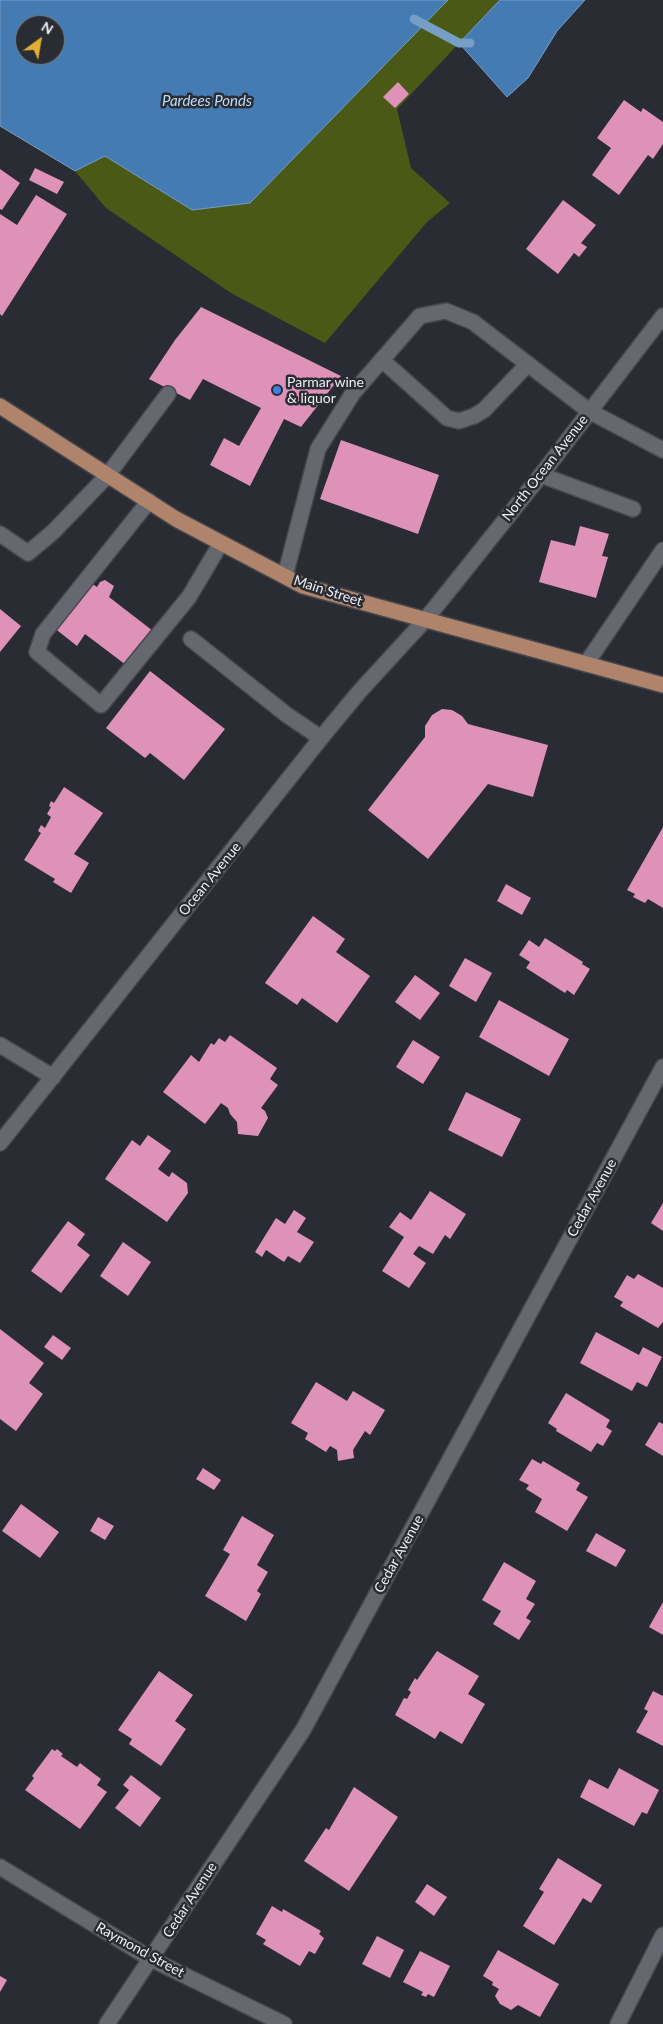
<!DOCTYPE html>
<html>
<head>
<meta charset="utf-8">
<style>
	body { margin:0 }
	#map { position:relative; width:663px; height:2024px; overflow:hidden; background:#292c32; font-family:Lato,sans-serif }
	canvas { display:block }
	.north { position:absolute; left:15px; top:15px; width:50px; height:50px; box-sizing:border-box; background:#292c32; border:1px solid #777a7f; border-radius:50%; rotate:32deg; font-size:14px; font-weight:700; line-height:20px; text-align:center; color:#edeef2 }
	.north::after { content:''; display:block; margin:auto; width:18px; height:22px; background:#e4ae35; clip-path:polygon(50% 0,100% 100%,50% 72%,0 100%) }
</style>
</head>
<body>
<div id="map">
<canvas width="663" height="2024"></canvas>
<div class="north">N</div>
</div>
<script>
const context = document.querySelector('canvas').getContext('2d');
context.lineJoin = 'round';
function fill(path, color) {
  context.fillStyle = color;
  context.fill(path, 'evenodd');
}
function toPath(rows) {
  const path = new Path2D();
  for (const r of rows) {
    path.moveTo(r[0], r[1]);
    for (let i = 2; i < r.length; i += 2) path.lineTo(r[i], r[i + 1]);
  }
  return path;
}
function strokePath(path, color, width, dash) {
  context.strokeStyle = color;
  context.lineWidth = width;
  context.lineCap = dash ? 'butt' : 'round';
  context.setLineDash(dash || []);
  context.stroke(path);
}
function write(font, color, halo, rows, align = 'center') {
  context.font = font + ' Lato,sans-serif';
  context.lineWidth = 5;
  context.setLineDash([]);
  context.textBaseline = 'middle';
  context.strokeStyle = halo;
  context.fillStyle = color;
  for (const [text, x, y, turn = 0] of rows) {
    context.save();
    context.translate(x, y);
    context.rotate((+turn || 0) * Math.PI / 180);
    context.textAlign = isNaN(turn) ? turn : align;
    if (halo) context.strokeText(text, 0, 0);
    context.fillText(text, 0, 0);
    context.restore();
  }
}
const green = toPath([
	[448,0,500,0,397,109,411,168,450,203,427,222,325,343,231,293,106,208,75,171,105,156,192,210,250,203]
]);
const water = toPath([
	[0,0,448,0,250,203,192,210,105,156,75,171,0,126,0,0],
	[25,25,55,25,55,55,25,55,25,25],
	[500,0,585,0,557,31,528,78,507,97,459,43,500,0]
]);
const stream = toPath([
	[414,19,459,43,470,43]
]);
const building = toPath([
	[398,82,409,94,395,108,383,97],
	[624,100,641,112,643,108,663,122,663,144,653,159,648,155,619,195,592,175,611,148,597,138],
	[35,168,64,182,57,194,29,180],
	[0,169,20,183,2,210,0,209],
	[36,195,67,214,2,316,0,314,0,214,17,225],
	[563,200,596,225,581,243,587,247,579,257,574,253,558,274,526,249],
	[201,307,341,376,301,427,284,419,250,486,210,465,224,438,239,446,261,408,203,379,190,400,149,379,175,340],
	[341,440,439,475,418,534,320,499],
	[580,526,609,534,602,556,608,557,596,598,539,582,551,540,575,546],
	[105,580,114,586,109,597,153,631,126,665,85,634,77,646,53,627,88,581,97,587,100,582],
	[0,609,21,626,0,652],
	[150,671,225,729,184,780,150,753,145,758,106,728],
	[442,709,452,710,462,716,468,724,548,745,533,797,488,784,428,859,368,810,425,737,425,726,432,715],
	[64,787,103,813,74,854,89,863,71,893,53,882,55,879,24,860,41,833,38,831,41,825,45,828,51,817,47,814,51,807,49,806,51,801,54,803],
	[663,827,663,908,648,899,645,903,633,897,635,894,627,890],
	[506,884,531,898,522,915,497,901],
	[313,916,345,939,336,952,370,976,337,1023,302,998,297,1005,265,983],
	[545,938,583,962,582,964,590,969,574,995,567,990,565,993,526,968,530,962,519,955,529,940,539,947],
	[465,958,492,973,476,1002,449,986],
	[415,975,440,993,420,1020,395,1002],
	[499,1000,569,1039,549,1076,479,1037],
	[230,1035,277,1068,270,1079,278,1085,261,1108,265,1111,268,1118,258,1136,238,1134,237,1122,230,1114,228,1108,221,1103,205,1124,163,1092,191,1055,199,1062,211,1043,214,1045,219,1038,225,1042],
	[413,1040,440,1057,423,1084,396,1067],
	[466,1092,521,1119,502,1157,448,1130],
	[148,1135,171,1151,158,1169,169,1177,172,1172,187,1183,188,1193,167,1222,105,1179,132,1140,140,1146],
	[430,1191,466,1214,450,1239,445,1235,433,1254,419,1246,413,1254,426,1263,409,1288,382,1271,404,1237,389,1227,400,1212,411,1220],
	[663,1203,663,1231,651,1223],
	[294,1210,306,1218,297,1232,314,1242,300,1263,288,1256,284,1262,266,1250,262,1257,255,1252,276,1218,285,1224],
	[68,1221,85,1234,77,1245,90,1255,61,1293,31,1271],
	[123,1242,151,1262,128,1296,100,1276],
	[638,1274,663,1288,663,1322,658,1328,620,1306,623,1302,614,1297,627,1275,634,1279],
	[0,1329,44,1363,29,1383,43,1394,16,1431,0,1419],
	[596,1332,639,1355,643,1347,662,1357,647,1387,637,1382,632,1391,580,1363],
	[53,1335,71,1348,62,1360,44,1347],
	[316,1382,347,1401,353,1391,385,1410,370,1435,365,1431,353,1450,354,1458,338,1461,337,1450,330,1446,326,1452,305,1439,308,1433,291,1423],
	[566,1393,610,1420,606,1427,612,1431,603,1446,597,1443,591,1452,556,1431,557,1429,548,1423],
	[659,1422,663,1424,663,1456,645,1445],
	[532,1459,541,1464,543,1461,580,1483,576,1490,588,1497,567,1531,535,1512,542,1499,526,1489,529,1485,519,1480],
	[203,1468,221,1480,214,1490,196,1479],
	[21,1504,59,1532,40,1558,2,1531],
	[242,1516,274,1535,257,1565,268,1572,257,1591,261,1594,246,1621,205,1596,230,1554,223,1550],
	[98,1517,114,1526,105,1540,90,1531],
	[596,1533,626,1550,616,1567,586,1551],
	[504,1562,536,1581,526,1599,535,1604,526,1618,531,1621,519,1640,493,1624,501,1611,482,1600],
	[663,1602,663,1635,649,1627],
	[437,1651,479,1676,468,1694,485,1704,462,1744,440,1731,435,1739,395,1715,404,1698,407,1699,411,1692,408,1690,415,1678,417,1680],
	[159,1671,193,1695,175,1721,186,1729,161,1766,129,1744,132,1739,118,1730],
	[653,1691,663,1696,663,1746,636,1732,648,1711,644,1709],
	[52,1749,55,1751,57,1749,63,1754,61,1756,77,1767,80,1763,101,1779,97,1785,107,1792,80,1829,25,1790,34,1778,32,1776],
	[619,1768,659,1790,647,1814,642,1812,634,1826,580,1797,589,1779,608,1789],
	[131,1775,161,1798,140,1827,115,1808,129,1790,123,1785],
	[354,1787,398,1817,349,1891,304,1861,326,1828,329,1830],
	[558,1858,602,1885,591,1903,583,1898,554,1945,523,1926,544,1892,539,1889],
	[427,1884,447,1897,434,1916,415,1902],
	[272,1906,282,1912,283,1909,321,1931,319,1934,324,1938,315,1954,309,1951,300,1966,263,1944,266,1940,256,1934],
	[377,1936,404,1950,390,1978,362,1964],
	[498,1950,559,1984,540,2017,518,2005,511,2010,500,2004,495,1996,499,1989,492,1985,493,1982,483,1976],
	[420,1951,450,1966,434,1997,428,1994,426,1997,421,1995,423,1992,403,1982],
	[0,1976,7,1980,0,1992]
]);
const lane = toPath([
	[382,360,447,418,459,421,474,416,484,410,528,364],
	[541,475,633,509],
	[149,501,43,634,37,652,101,705,189,597,221,543],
	[0,534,28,553,53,532,107,476,168,394],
	[285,576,318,449,353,393,420,316,446,311,473,322,589,411,663,450],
	[191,639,287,715,321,738],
	[586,664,663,550],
	[0,1045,53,1077]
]);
const street = toPath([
	[0,1143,321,738,359,692,425,620,454,584,541,475,663,316],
	[0,1867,151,1959,284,2024],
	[107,2024,303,1730,663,1067],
	[618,2024,663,1935]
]);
const primary = toPath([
	[0,406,176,519,303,586,663,685]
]);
const markers = [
	[277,390,5,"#3f7fe0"]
];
const poiNames = [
	["Parmar wine",287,382],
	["& liquor",287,398]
];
const streetNames = [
	["North Ocean Avenue",545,468,-52],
	["Main Street",328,591,18],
	["Ocean Avenue",210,879,-51],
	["Cedar Avenue",592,1198,-61],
	["Cedar Avenue",399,1554,-61],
	["Cedar Avenue",190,1900,-57],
	["Raymond Street",140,1950,29]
];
const waterNames = [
	["Pardees Ponds",207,101]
];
fill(green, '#4b5917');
fill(water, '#447bb2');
strokePath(water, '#779ec5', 1);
strokePath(stream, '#779ec5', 9);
fill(building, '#de92b8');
strokePath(lane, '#47484d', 18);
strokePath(street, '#47484d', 18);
strokePath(primary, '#47484d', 18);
strokePath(lane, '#65686f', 15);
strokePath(street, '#65686f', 15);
strokePath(primary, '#af846b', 15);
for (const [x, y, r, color] of markers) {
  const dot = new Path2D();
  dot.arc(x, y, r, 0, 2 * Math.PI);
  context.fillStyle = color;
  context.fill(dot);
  strokePath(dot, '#292c32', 2);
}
write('14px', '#edeef2', '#292c32', poiNames, 'left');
write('14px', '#edeef2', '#292c32', streetNames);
write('italic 15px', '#bddafa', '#292c32', waterNames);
</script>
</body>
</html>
